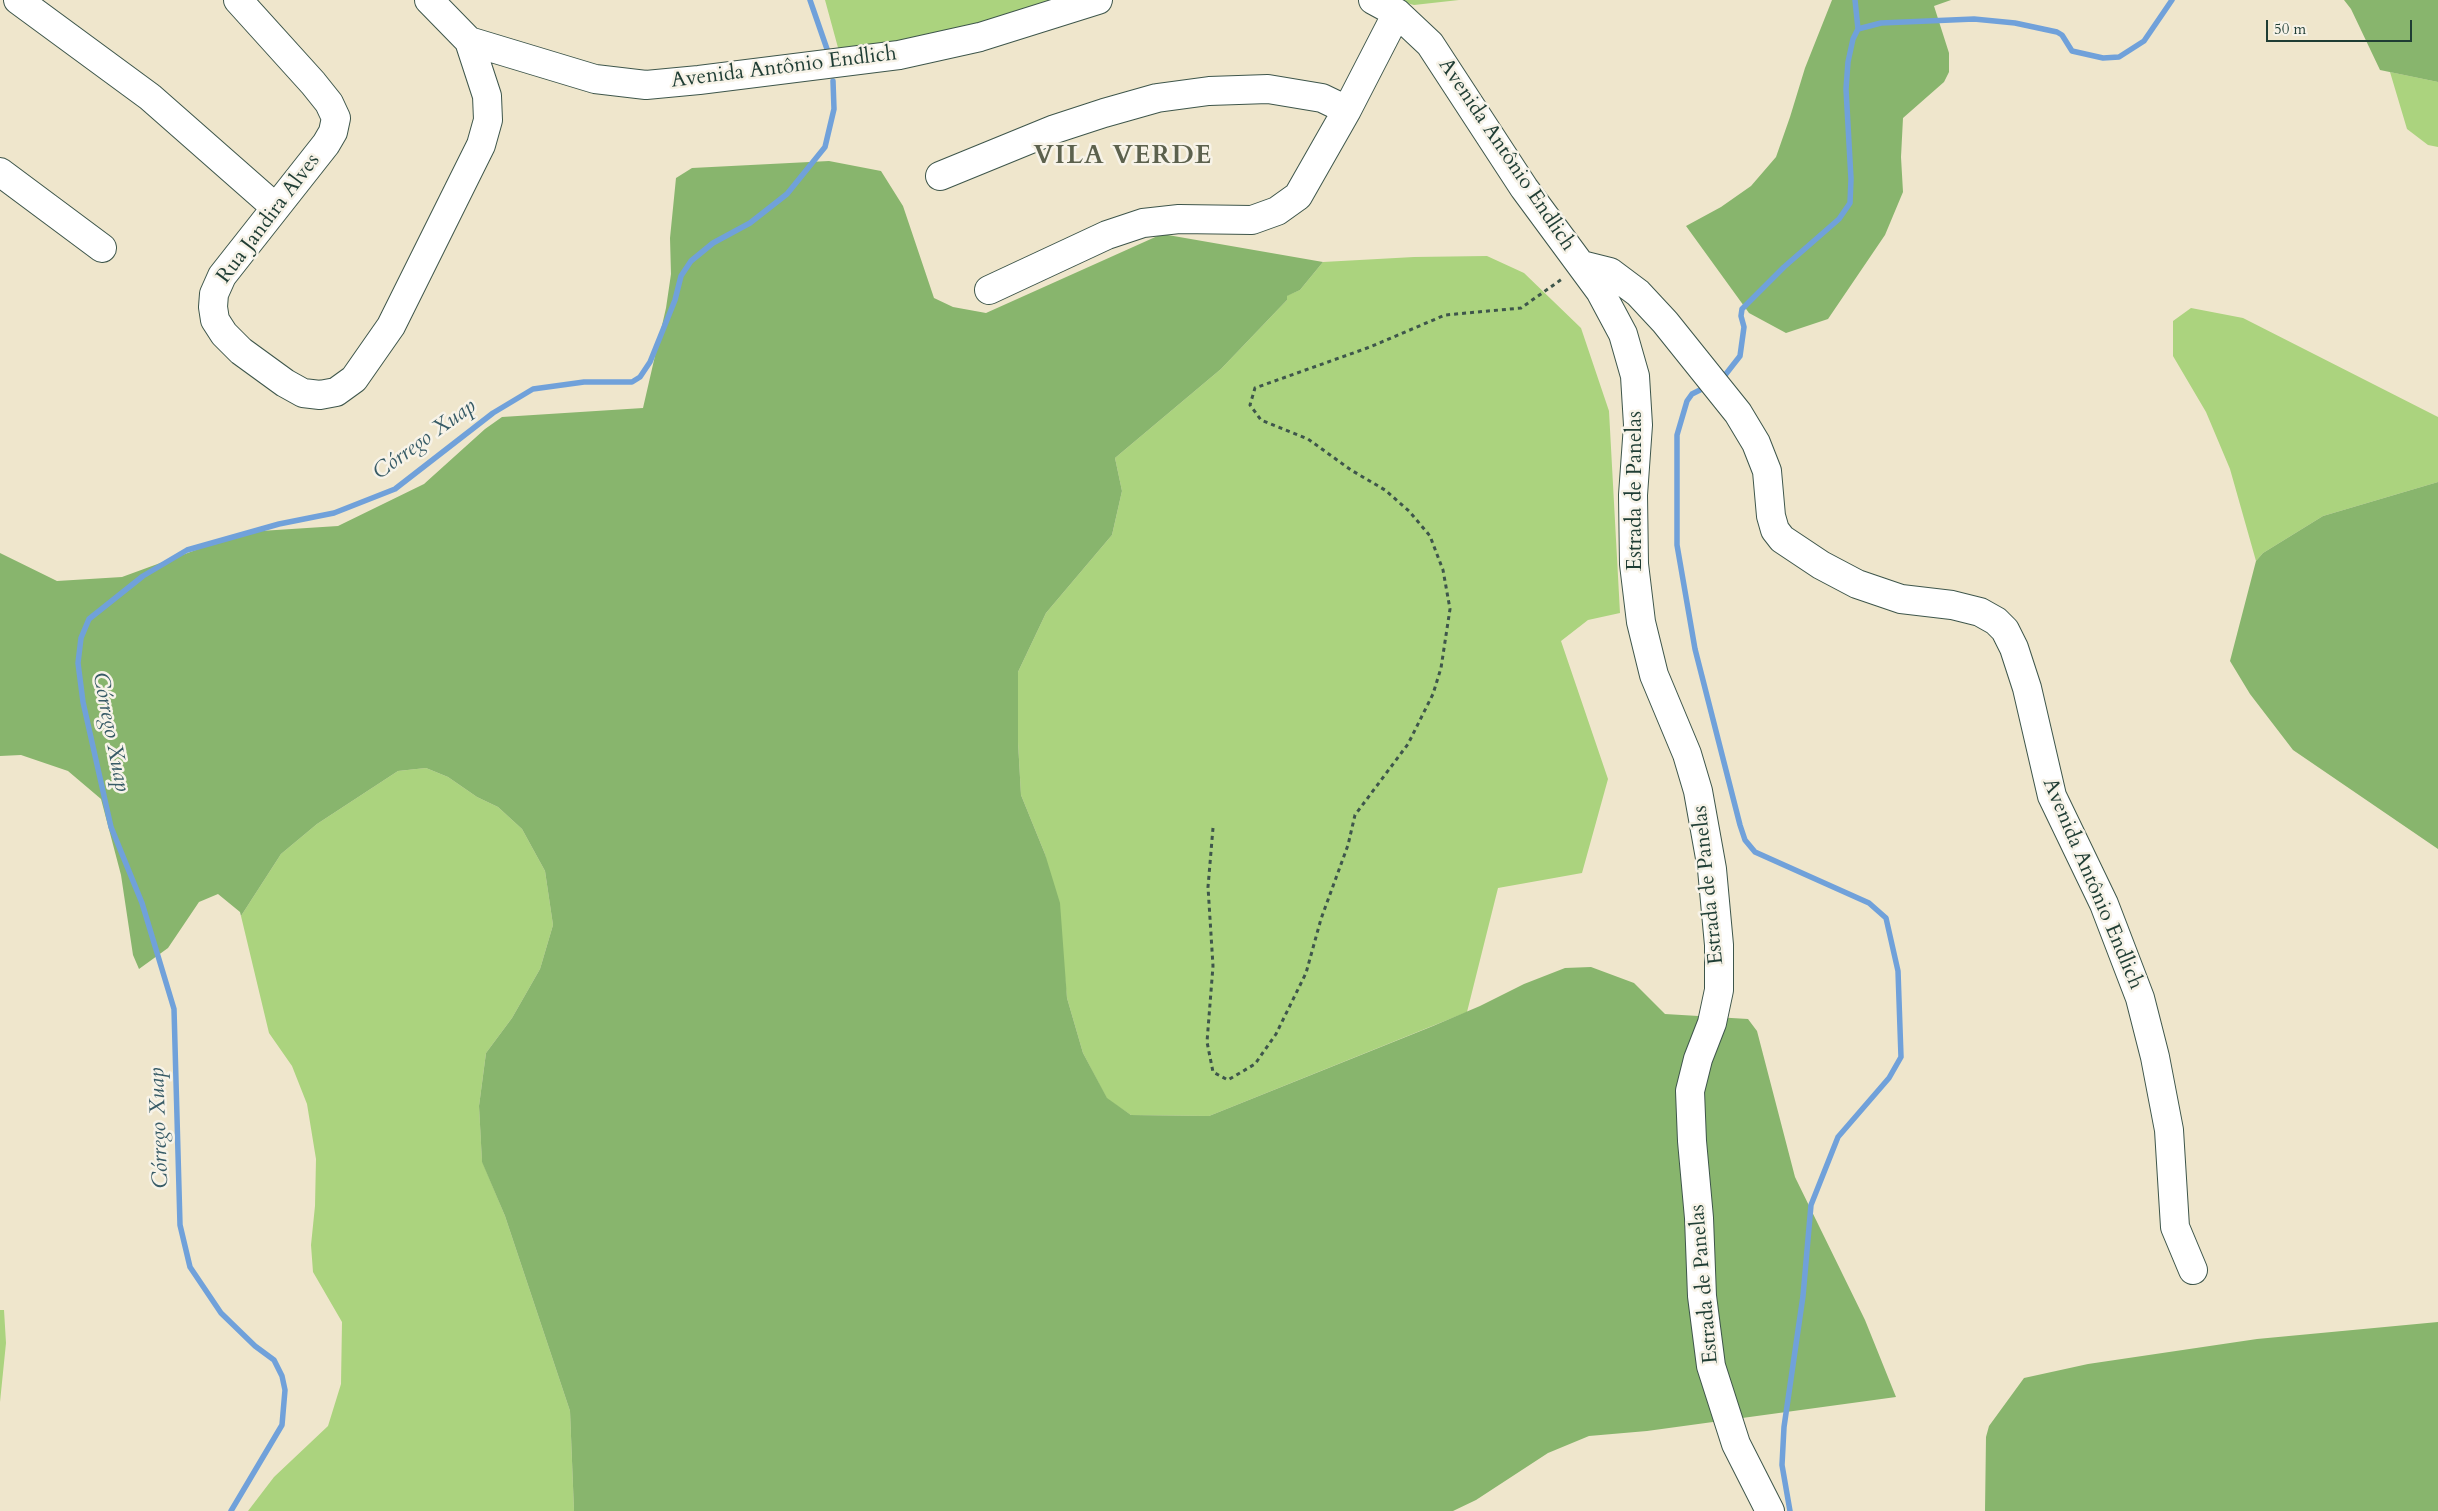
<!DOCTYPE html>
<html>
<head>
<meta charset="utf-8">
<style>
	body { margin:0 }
	#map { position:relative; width:2438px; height:1511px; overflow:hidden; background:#efe6cc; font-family:Cardo,serif }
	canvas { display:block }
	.scale { position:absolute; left:2266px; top:20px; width:146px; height:22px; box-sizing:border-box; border:2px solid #1f3d34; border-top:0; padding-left:6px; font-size:15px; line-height:18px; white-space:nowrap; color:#1f3d34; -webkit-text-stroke:4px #f7f3e8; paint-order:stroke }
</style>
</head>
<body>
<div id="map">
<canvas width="2438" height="1511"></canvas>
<div class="scale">50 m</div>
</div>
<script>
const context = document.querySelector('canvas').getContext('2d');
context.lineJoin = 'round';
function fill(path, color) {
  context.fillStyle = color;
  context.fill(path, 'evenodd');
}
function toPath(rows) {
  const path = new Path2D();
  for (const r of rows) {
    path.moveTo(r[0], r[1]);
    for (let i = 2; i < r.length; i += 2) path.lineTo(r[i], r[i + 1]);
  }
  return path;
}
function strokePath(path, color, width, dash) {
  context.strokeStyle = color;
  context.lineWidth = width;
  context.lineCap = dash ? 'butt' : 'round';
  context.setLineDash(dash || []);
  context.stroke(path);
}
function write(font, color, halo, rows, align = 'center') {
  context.font = font + ' Cardo,serif';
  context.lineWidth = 5;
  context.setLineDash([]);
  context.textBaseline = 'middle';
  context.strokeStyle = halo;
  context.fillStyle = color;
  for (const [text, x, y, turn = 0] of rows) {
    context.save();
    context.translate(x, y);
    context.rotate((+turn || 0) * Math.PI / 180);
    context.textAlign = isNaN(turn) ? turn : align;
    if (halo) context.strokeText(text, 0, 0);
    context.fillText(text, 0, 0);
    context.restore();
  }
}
const green = toPath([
	[825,0,1082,0,840,55],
	[1395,0,1459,0,1414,5],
	[2390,72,2438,82,2438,147,2428,145,2407,129],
	[1487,256,1524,273,1581,328,1609,411,1620,613,1588,620,1561,641,1608,779,1582,873,1498,888,1467,1012,1209,1116,1131,1115,1107,1099,1083,1053,1067,998,1063,960,1045,854,1021,795,1018,742,1018,672,1046,613,1112,535,1122,491,1115,458,1221,369,1287,300,1286,296,1300,290,1323,262,1414,257],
	[2191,308,2243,318,2438,417,2438,482,2323,516,2263,553,2256,561,2230,469,2206,412,2173,356,2173,321],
	[426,768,448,777,477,797,498,807,522,829,545,871,553,925,540,969,512,1018,486,1053,479,1106,482,1161,505,1216,570,1411,574,1511,248,1511,274,1477,328,1426,341,1384,342,1322,313,1272,311,1245,315,1206,316,1159,307,1104,292,1066,269,1033,241,916,281,854,317,824,398,771],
	[0,1310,4,1310,6,1343,0,1402]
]);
const forest = toPath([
	[1832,0,1951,0,1934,6,1949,53,1949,72,1944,82,1903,118,1901,157,1903,192,1885,235,1828,319,1786,333,1749,313,1686,226,1721,207,1751,186,1776,157,1790,117,1805,68],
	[2344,0,2438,0,2438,82,2380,70,2351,9],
	[829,161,881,171,903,206,934,298,953,307,986,313,1162,234,1323,262,1300,290,1287,296,1287,300,1221,369,1115,458,1122,491,1112,535,1046,613,1018,672,1018,742,1021,795,1045,854,1060,903,1067,998,1083,1053,1107,1098,1131,1115,1209,1116,1433,1026,1480,1006,1524,984,1565,968,1591,967,1634,983,1665,1014,1748,1019,1757,1031,1795,1177,1865,1320,1896,1397,1647,1431,1589,1436,1548,1453,1476,1500,1453,1511,574,1511,570,1411,505,1216,482,1162,479,1106,486,1053,512,1018,540,969,553,925,545,871,522,829,498,807,477,797,448,777,426,768,398,771,317,824,281,854,241,916,240,912,218,894,199,902,168,948,139,969,133,955,121,875,101,799,68,771,21,755,0,756,0,553,57,581,122,577,245,532,338,526,424,484,485,429,502,417,643,408,666,308,671,274,670,238,676,178,692,168],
	[2438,482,2438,849,2293,750,2250,694,2230,661,2256,561,2263,553,2323,516],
	[2438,1322,2438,1511,1985,1511,1986,1437,1989,1426,2024,1378,2088,1364,2257,1339]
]);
const stream = toPath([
	[810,0,827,49],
	[1858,29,1881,23,1974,19,2015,23,2057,32,2062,35,2072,51,2103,58,2119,57,2144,41,2172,0],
	[1722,379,1740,356,1744,327,1741,316,1742,309,1784,267,1839,219,1850,203,1851,179,1846,89,1848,62,1853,39,1858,29,1855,0],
	[1700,390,1692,394,1687,401,1677,435,1677,545,1695,649,1740,825,1745,840,1755,852,1869,903,1886,918,1898,971,1901,1057,1889,1078,1838,1137,1811,1205,1803,1296,1784,1427,1782,1465,1790,1511],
	[231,1511,282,1425,285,1390,282,1376,274,1360,255,1346,221,1313,190,1267,180,1225,174,1009,142,903,111,827,83,702,78,663,81,638,89,619,143,576,187,550,279,524,334,513,395,489,493,413,533,389,584,382,632,382,640,377,650,362,675,300,681,276,691,261,713,243,750,223,787,194,825,147,834,109,833,81]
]);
const path = toPath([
	[1213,828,1208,887,1213,966,1207,1042,1213,1072,1228,1080,1255,1064,1276,1034,1306,973,1321,919,1348,845,1355,815,1408,744,1433,694,1441,668,1450,609,1443,570,1430,536,1409,511,1385,490,1351,470,1308,439,1261,420,1250,405,1255,388,1370,347,1445,315,1521,308,1562,279]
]);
const minor = toPath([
	[18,0,150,97,275,207],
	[238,0,313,83,329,103,336,118,333,132,326,144,222,276,214,294,213,307,215,320,224,334,241,351,285,383,303,393,320,395,336,392,354,379,391,326,481,145,488,120,487,96,469,41,429,0],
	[1373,0,1397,13,1430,44,1524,188,1600,291,1623,334,1635,376,1638,425,1633,495,1634,564,1641,622,1654,675,1687,754,1698,791,1712,869,1719,945,1719,990,1712,1023,1698,1059,1690,1091,1692,1141,1699,1218,1702,1296,1711,1366,1736,1444,1770,1511],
	[469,41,595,79,646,85,699,80,899,55,980,37,1098,0],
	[0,172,102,248],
	[940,176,1055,129,1104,113,1157,98,1209,91,1268,89,1322,98,1347,110],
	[1582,265,1610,272,1638,293,1665,322,1738,413,1756,443,1767,471,1771,516,1775,530,1782,539,1821,565,1857,584,1901,599,1952,605,1980,612,1996,621,2005,630,2014,648,2027,688,2052,796,2104,904,2140,998,2155,1057,2169,1130,2175,1227,2193,1270],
	[989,290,1107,235,1143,223,1179,219,1252,220,1277,211,1298,196,1347,110,1397,13]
]);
const streetNames = [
	["Avenida Antônio Endlich",784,68,-7],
	["Avenida Antônio Endlich",1506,155,56],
	["Rua Jandira Alves",269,219,-53],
	["Estrada de Panelas",1636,491,-90],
	["Avenida Antônio Endlich",2092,884,67],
	["Estrada de Panelas",1709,885,-96],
	["Estrada de Panelas",1705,1284,-95]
];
const waterNames = [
	["Córrego Xuap",425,440,-36],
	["Córrego Xuap",110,732,79],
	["Córrego Xuap",160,1128,-92]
];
const districtNames = [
	["VILA VERDE",1123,157]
];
fill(green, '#abd37e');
fill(forest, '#88b56d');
strokePath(stream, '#70a1da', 5.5);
strokePath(minor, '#3e564b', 30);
strokePath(path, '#3e564b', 3, [4, 4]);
strokePath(minor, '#fff', 28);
write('21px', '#1f3d34', '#f7f3e8', streetNames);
write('italic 22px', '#375b66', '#f7f3e8', waterNames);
context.letterSpacing = '1px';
write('bold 26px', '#5c614d', '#f7f3e8', districtNames);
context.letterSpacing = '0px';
</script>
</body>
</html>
